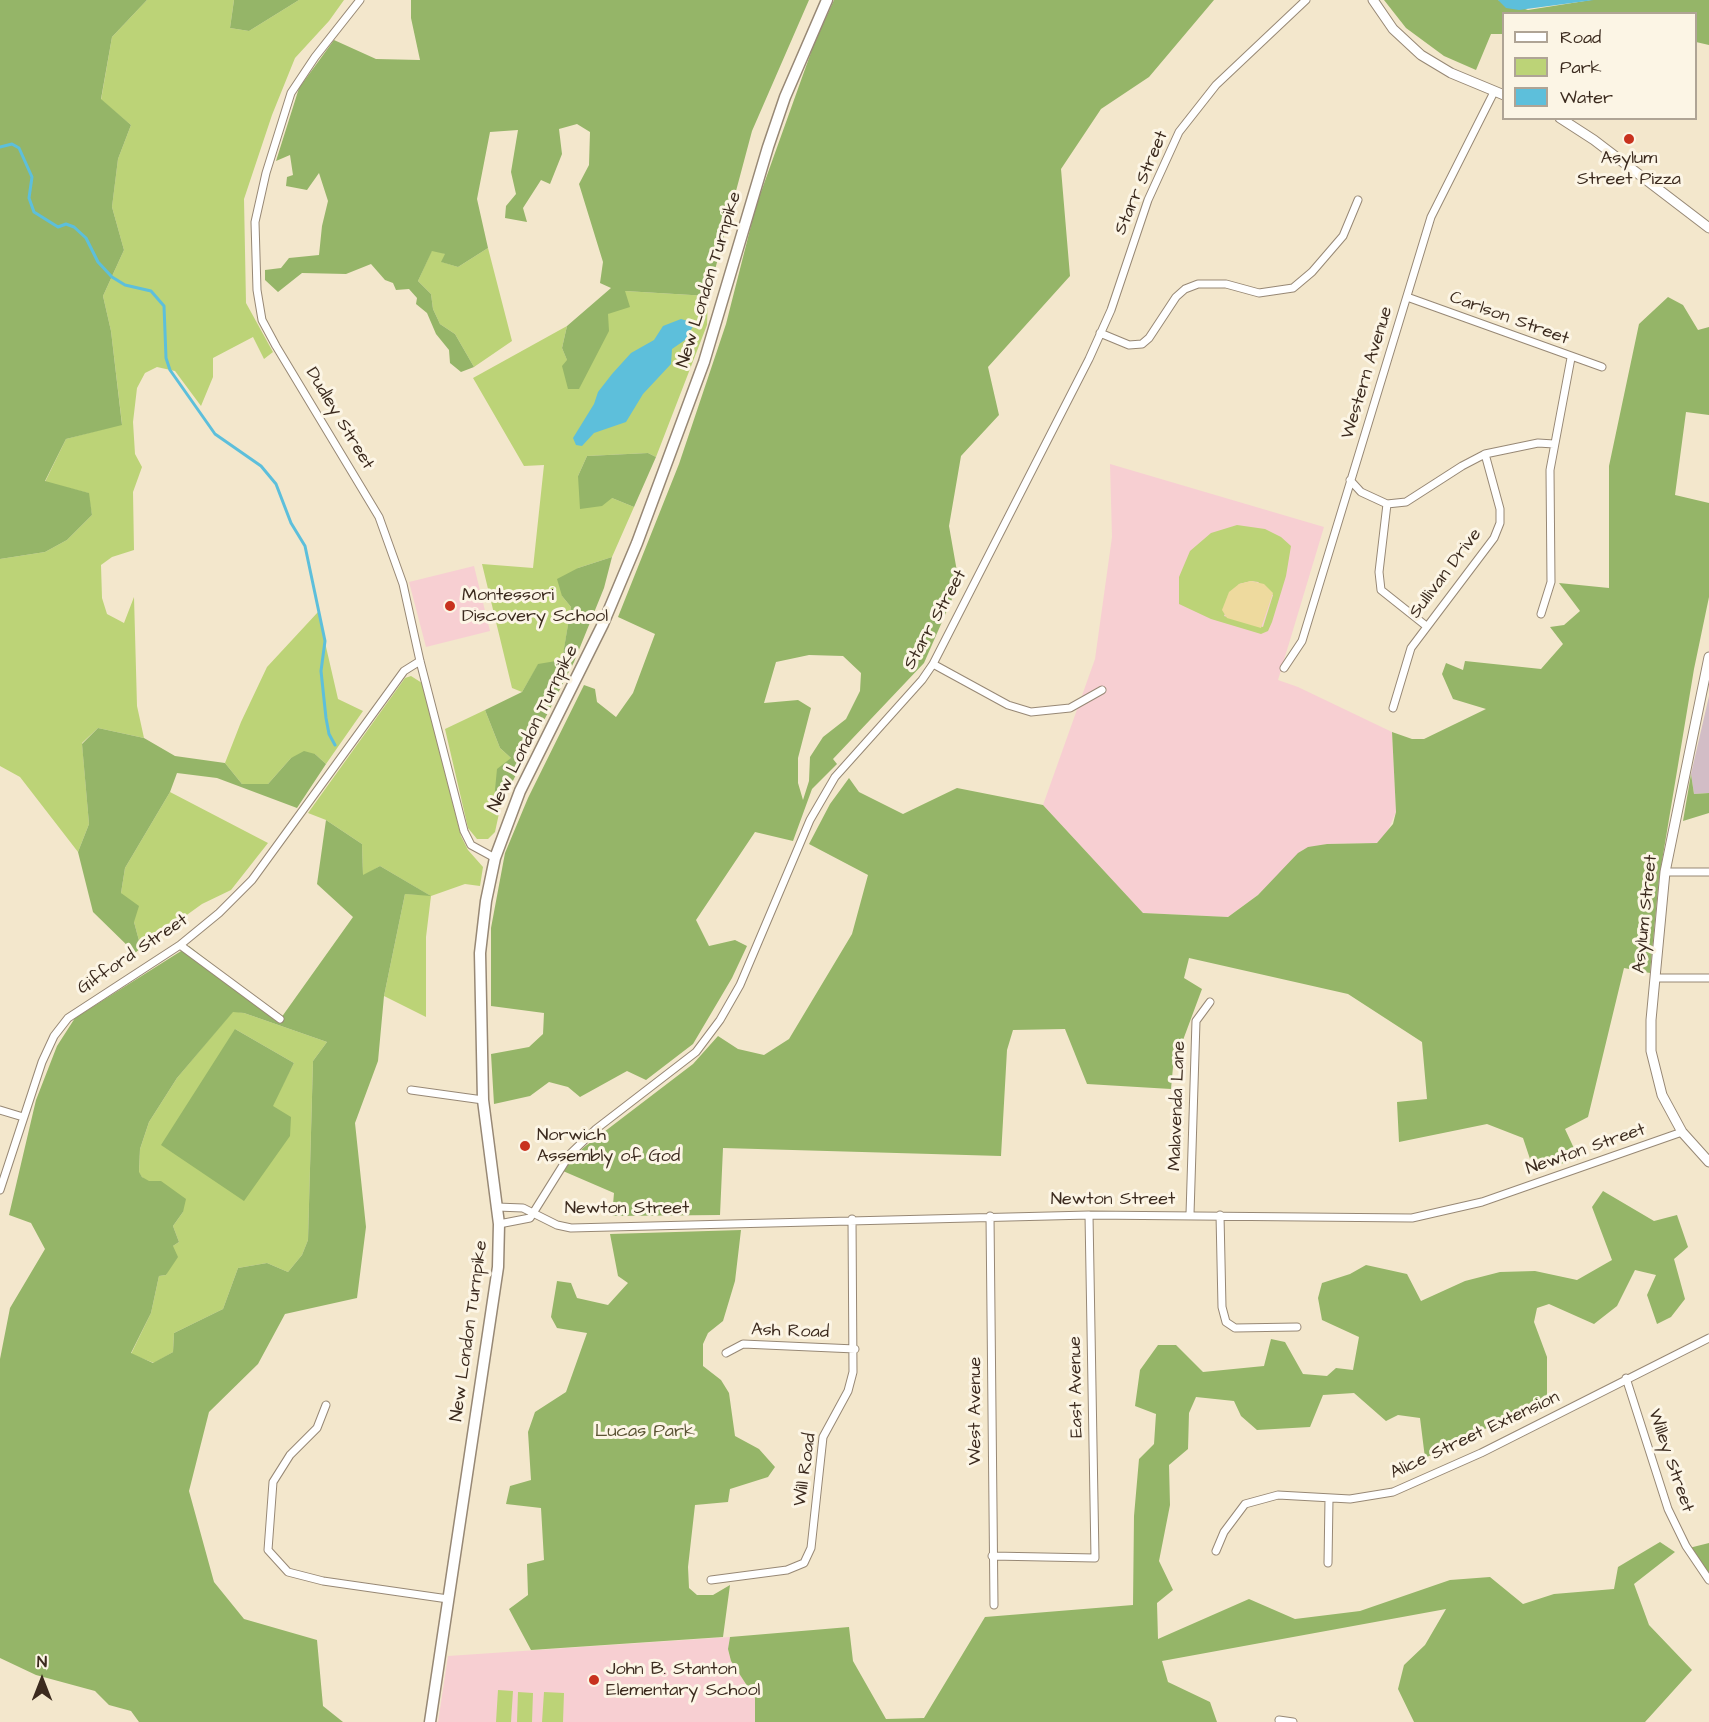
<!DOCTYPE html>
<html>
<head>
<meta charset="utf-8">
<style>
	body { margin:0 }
	#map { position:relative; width:1709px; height:1722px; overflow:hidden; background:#f3e7cc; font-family:"Architects Daughter",sans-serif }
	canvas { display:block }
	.legend { position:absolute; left:1502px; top:12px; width:195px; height:108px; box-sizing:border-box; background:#fcf5e5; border:2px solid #afa495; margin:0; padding:8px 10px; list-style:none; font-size:18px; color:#3b2a1e }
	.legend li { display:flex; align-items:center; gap:12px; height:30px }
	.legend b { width:30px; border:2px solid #afa495 }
	.north { position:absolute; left:12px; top:1650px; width:60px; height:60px; -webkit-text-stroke:4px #fcf5e5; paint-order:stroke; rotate:0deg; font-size:16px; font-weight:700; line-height:24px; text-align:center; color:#3b2a1e }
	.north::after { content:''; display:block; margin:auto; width:21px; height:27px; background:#3b2a1e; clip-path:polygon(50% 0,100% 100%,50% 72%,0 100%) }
</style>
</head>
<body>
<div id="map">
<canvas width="1709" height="1722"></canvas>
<ul class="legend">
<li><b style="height:8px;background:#fff"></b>Road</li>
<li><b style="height:16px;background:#bcd377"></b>Park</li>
<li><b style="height:16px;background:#5dbfdb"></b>Water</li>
</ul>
<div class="north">N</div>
</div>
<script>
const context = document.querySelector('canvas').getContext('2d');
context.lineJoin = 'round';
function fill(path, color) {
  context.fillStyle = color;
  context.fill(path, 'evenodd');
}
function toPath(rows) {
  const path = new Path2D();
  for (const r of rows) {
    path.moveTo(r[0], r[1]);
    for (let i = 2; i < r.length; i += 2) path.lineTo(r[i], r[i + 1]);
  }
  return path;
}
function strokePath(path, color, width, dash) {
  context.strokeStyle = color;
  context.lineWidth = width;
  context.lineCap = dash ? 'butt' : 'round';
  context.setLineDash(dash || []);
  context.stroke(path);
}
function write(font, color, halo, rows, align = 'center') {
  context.font = font + ' "Architects Daughter",sans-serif';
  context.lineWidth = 6;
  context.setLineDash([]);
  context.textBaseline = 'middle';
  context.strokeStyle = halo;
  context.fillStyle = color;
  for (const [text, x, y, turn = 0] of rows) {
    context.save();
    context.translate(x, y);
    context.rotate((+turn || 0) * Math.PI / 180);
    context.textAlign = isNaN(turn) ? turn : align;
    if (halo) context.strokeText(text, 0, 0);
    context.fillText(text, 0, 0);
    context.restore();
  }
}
const built = toPath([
	[1110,464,1324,527,1278,680,1298,687,1392,732,1396,812,1386,835,1377,843,1327,844,1303,850,1258,895,1228,917,1143,913,1043,805,1095,659,1112,537],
	[474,566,490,631,426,647,409,582],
	[730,1637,728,1649,731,1661,755,1698,755,1722,438,1722,448,1656]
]);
const industrial = toPath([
	[1709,696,1709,793,1694,794,1691,774]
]);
const green = toPath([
	[147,0,234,0,230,28,249,31,299,0,344,0,329,21,295,58,272,115,244,199,246,303,273,352,264,359,253,337,213,358,213,377,201,406,175,371,157,367,145,373,137,388,133,422,135,454,142,467,133,492,134,550,112,557,101,565,102,598,107,614,124,623,134,597,137,706,144,738,98,728,82,743,89,824,78,852,20,777,0,766,0,559,45,552,67,540,92,515,88,493,45,482,66,439,122,424,111,331,103,296,124,250,112,207,118,159,131,125,101,100,112,37],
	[488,248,512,341,474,367,455,334,440,324,433,309,431,294,418,281,432,250,446,254,442,262,458,267],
	[625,291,708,296,707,325,656,457,648,453,587,456,578,476,612,498,634,507,612,557,578,568,562,596,571,607,562,661,538,665,522,692,512,688,482,564,533,568,544,465,524,466,473,378,567,326,562,348,579,388,608,314],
	[1237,525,1265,529,1281,537,1291,546,1286,576,1272,622,1268,631,1261,634,1211,619,1179,604,1179,577,1190,551,1211,533],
	[1251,581,1258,582,1273,595,1263,627,1224,616,1239,584],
	[318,612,338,699,363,711,326,764,315,754,291,758,268,784,242,784,225,763,241,722,267,667],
	[411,676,422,683,461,836,468,850,483,867,480,886,465,884,431,896,426,937,426,1017,384,996,405,894,429,895,380,866,363,876,362,844,326,820,308,813,405,678],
	[485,710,500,748,512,759,494,800,501,804,495,832,488,839,477,839,468,828,445,729],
	[170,792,268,843,231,890,202,904,141,948,134,922,121,893,125,868],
	[233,1011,244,1013,327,1042,313,1061,308,1240,302,1255,288,1272,267,1263,238,1268,223,1309,174,1333,173,1352,154,1363,131,1354,151,1313,159,1276,166,1275,170,1266,173,1246,179,1242,173,1226,183,1212,142,1177,139,1173,140,1149,149,1122,177,1078],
	[235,1029,294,1063,272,1106],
	[498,1690,513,1691,511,1722,496,1722],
	[518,1692,533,1693,532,1722,517,1722],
	[544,1692,564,1693,563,1722,542,1722]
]);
const forest = toPath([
	[0,0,147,0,112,37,101,99,131,125,118,159,112,207,124,250,103,296,111,331,122,425,66,439,45,481,89,493,92,515,67,540,45,552,0,559],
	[234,0,299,0,249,31,230,28],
	[411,0,809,0,752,131,708,296,625,291,630,307,608,314,609,331,579,389,568,389,562,366,567,360,562,348,567,326,611,288,600,283,603,262,579,184,589,165,590,132,577,124,559,129,562,154,550,184,541,180,523,208,527,222,505,218,506,206,516,194,511,172,518,130,490,132,477,199,488,248,458,267,441,262,445,254,432,251,418,281,431,294,433,309,440,324,455,334,474,367,461,372,450,363,449,350,436,334,427,313,416,304,417,298,409,289,396,290,393,283,385,280,371,264,346,274,302,273,278,292,265,280,265,270,281,268,289,258,319,255,322,226,328,201,319,173,307,190,286,186,287,177,293,175,290,155,276,161,299,88,334,40,376,59,420,60,411,18],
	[834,0,1214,0,1149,77,1101,109,1061,169,1070,276,988,367,999,415,961,456,949,526,959,583,924,663,833,759,837,764,812,789,793,841,755,832,696,920,709,946,735,940,747,946,732,978,693,1044,646,1080,627,1071,580,1097,568,1087,549,1082,530,1096,494,1104,491,1054,529,1047,543,1034,544,1013,491,1006,491,928,505,853,528,798,584,685,595,689,597,702,616,717,633,693,655,634,618,617,679,464,726,324,756,206,814,44],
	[809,655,843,656,861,673,860,691,846,719,823,737,810,757,809,781,803,800,798,783,798,758,811,708,798,700,764,703,776,662],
	[1384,0,1498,0,1528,10,1591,0,1709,0,1709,45,1696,42,1696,14,1504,14,1503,34,1491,34,1476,70,1444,56,1406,28],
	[1668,297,1683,305,1698,330,1709,327,1709,415,1686,412,1675,495,1709,503,1709,597,1694,669,1659,879,1650,973,1624,968,1588,1117,1565,1129,1579,1159,1534,1171,1523,1138,1487,1124,1399,1142,1397,1102,1427,1099,1422,1042,1348,994,1189,958,1184,978,1202,989,1173,1067,1171,1089,1087,1084,1065,1029,1013,1030,1007,1050,1001,1156,723,1148,720,1215,612,1216,614,1193,563,1171,583,1148,693,1064,718,1036,738,1049,764,1055,789,1039,852,934,868,875,809,844,830,804,849,778,859,792,903,814,957,788,1043,805,1143,913,1228,917,1258,895,1298,853,1308,847,1327,844,1377,843,1393,824,1396,812,1392,732,1412,739,1424,739,1486,709,1453,699,1442,674,1446,663,1463,670,1465,661,1541,669,1563,644,1550,627,1564,625,1580,611,1559,583,1609,588,1609,466,1639,324],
	[648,453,656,457,634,507,612,498,602,506,580,509,578,476,587,456],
	[612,557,604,588,574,662,501,804,494,800,497,769,511,758,500,748,485,710,522,692,538,664,562,660,571,607,562,596,557,579,578,568],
	[98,728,144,738,175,756,225,763,242,784,268,784,291,758,304,751,315,754,326,764,297,808,217,778,177,773,170,792,125,868,121,893,139,906,134,922,141,948,135,953,93,912,78,852,89,824,82,744],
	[1691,774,1694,794,1709,793,1709,813,1683,821],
	[326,820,362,844,363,875,380,866,431,896,405,894,384,996,378,1061,355,1123,366,1227,357,1298,285,1314,258,1364,209,1412,189,1491,214,1582,244,1619,317,1640,323,1706,343,1722,139,1722,131,1711,109,1705,95,1691,36,1675,0,1658,0,1359,10,1308,45,1249,31,1223,9,1215,36,1100,57,1046,75,1018,189,946,281,1018,353,917,317,884],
	[233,1012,244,1013,327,1042,313,1061,308,1240,302,1255,288,1272,267,1263,238,1268,223,1309,174,1333,173,1352,153,1363,131,1353,151,1313,159,1276,166,1275,178,1257,173,1246,179,1242,173,1226,183,1212,186,1199,161,1181,149,1181,142,1177,139,1172,140,1149,149,1122,177,1078],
	[235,1029,294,1063,273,1106,291,1117,290,1136,244,1201,161,1145],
	[1603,1191,1654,1221,1677,1215,1688,1247,1674,1259,1685,1299,1671,1317,1657,1324,1647,1295,1656,1275,1635,1270,1617,1306,1594,1324,1549,1304,1537,1308,1534,1322,1547,1357,1547,1399,1425,1458,1420,1418,1398,1415,1386,1421,1354,1393,1323,1395,1310,1427,1257,1430,1241,1416,1234,1401,1196,1397,1189,1413,1188,1449,1169,1465,1170,1505,1159,1561,1173,1590,1157,1603,1158,1639,1249,1599,1295,1619,1360,1611,1450,1580,1490,1577,1523,1604,1554,1594,1614,1589,1618,1567,1660,1542,1675,1552,1634,1584,1649,1625,1692,1670,1645,1722,1414,1722,1398,1689,1404,1665,1425,1645,1446,1609,1162,1661,1168,1682,1210,1702,1217,1722,755,1722,755,1698,731,1661,728,1649,730,1637,849,1627,853,1661,886,1719,924,1718,985,1617,1133,1605,1134,1516,1139,1459,1154,1444,1156,1414,1135,1406,1140,1370,1158,1345,1176,1345,1203,1372,1264,1366,1271,1339,1285,1342,1303,1374,1327,1376,1336,1368,1353,1370,1359,1337,1322,1320,1318,1298,1322,1283,1350,1274,1366,1265,1407,1274,1421,1301,1465,1281,1500,1272,1535,1271,1577,1280,1612,1260,1592,1207],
	[741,1230,735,1281,723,1321,708,1333,703,1344,703,1366,721,1380,729,1393,735,1436,759,1449,775,1467,768,1477,730,1489,728,1502,695,1505,688,1567,689,1588,697,1595,713,1595,730,1585,723,1637,531,1650,509,1609,528,1595,527,1564,544,1560,541,1508,506,1504,510,1486,531,1480,528,1432,535,1412,566,1392,587,1333,557,1328,551,1317,557,1281,571,1283,577,1298,608,1305,628,1283,618,1276,610,1234],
	[1709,1543,1709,1574,1689,1548]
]);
const sand = toPath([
	[1251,581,1264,584,1273,593,1261,628,1227,618,1222,610,1229,592,1239,584]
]);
const water = toPath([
	[1498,0,1594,0,1519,10,1506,8],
	[681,319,695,323,685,340,672,349,671,364,643,394,626,422,594,433,582,446,576,445,573,438,594,404,598,392,612,374,631,353,654,340,663,326]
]);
const stream = toPath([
	[0,147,12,144,19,148,32,177,29,198,34,212,58,227,66,224,74,227,86,238,98,262,112,277,125,285,151,291,164,306,166,358,170,370,215,434,261,466,276,484,291,523,305,546,325,641,321,671,326,718,329,734,335,745]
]);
const minor = toPath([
	[360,0,315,57,291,93,266,173,255,222,257,290,262,320,276,346,379,517,403,584,420,661,464,831,471,845,495,858],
	[1407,297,1602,367],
	[1100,333,1129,345,1142,344,1149,338,1176,297,1185,289,1198,284,1226,284,1259,293,1293,288,1312,272,1343,236,1358,200],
	[1350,480,1361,492,1387,504,1406,502,1462,466,1485,454,1538,443,1554,444],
	[1387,504,1379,572,1381,590,1425,625],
	[1541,614,1551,582,1550,470,1571,358],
	[933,664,1008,705,1031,712,1070,708,1102,690],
	[1284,668,1302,641,1431,217,1494,92],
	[1393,708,1411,648,1494,538,1500,523,1500,509,1485,454],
	[1665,872,1709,872],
	[180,945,280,1019],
	[1655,978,1709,978],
	[411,1090,483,1100],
	[0,1110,23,1117],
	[0,1190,42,1062,54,1036,68,1018,180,945,219,913,252,880,404,671,420,661],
	[497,1207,523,1208,557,1225,571,1228,1089,1215,1412,1218,1482,1202,1682,1132],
	[1190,1214,1196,1021,1210,1002],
	[1220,1215,1222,1307,1226,1322,1235,1328,1297,1327],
	[990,1216,994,1605],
	[499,1224,530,1218,570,1154,596,1129,696,1052,720,1020,740,985,810,820,835,777,922,680,933,664,1089,359,1111,310,1148,200,1179,132,1216,85,1306,0],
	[726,1353,743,1344,855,1349],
	[1626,1378,1668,1509,1686,1546,1709,1580],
	[326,1405,317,1428,290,1455,273,1482,268,1550,288,1572,323,1581,448,1599],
	[1216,1551,1224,1532,1245,1504,1278,1495,1350,1499,1393,1492,1481,1453,1709,1338],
	[992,1556,1095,1558,1089,1215],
	[1328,1563,1329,1499],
	[711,1580,787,1570,804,1563,811,1548,823,1437,848,1391,853,1372,852,1219],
	[1279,1720,1293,1722]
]);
const tertiary = toPath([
	[1373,0,1393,29,1421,55,1451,73,1504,95],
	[1560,118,1594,140,1709,228],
	[1709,657,1665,872,1651,1020,1651,1051,1662,1095,1682,1132,1709,1162]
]);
const secondary = toPath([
	[430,1722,498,1267,499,1224,483,1100,480,953,486,901,495,858,520,791,603,624,637,543,704,362,768,147,785,97,827,0]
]);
const markers = [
	[1629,139,6,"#c8321e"],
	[450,606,6,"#c8321e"],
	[525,1146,6,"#c8321e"],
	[594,1680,6,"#c8321e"]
];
const poiNames = [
	["Asylum",1629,159,"center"],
	["Street Pizza",1629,180,"center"],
	["Montessori",462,596],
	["Discovery School",462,617],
	["Norwich",537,1136],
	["Assembly of God",537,1157],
	["John B. Stanton",606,1670],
	["Elementary School",606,1691]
];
const streetNames = [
	["Starr Street",1142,183,-67],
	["New London Turnpike",710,280,-73],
	["Carlson Street",1509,319,20],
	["Western Avenue",1368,373,-73],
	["Dudley Street",339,419,59],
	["Sullivan Drive",1446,574,-53],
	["Starr Street",936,620,-61],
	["New London Turnpike",534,729,-64],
	["Asylum Street",1646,914,-84],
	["Gifford Street",133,955,-34],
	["Malavenda Lane",1178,1106,-88],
	["Newton Street",1586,1150,-19],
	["Newton Street",1113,1200],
	["Newton Street",627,1209],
	["New London Turnpike",470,1331,-82],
	["Ash Road",790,1332,2],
	["East Avenue",1077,1387,-91],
	["West Avenue",976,1411,-90],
	["Alice Street Extension",1475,1436,-25],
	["Willey Street",1670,1461,71],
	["Will Road",806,1470,-82]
];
const parkNames = [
	["Lucas Park",645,1432]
];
fill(built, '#f7cfd2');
fill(industrial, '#d2bdc6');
fill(green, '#bcd377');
fill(forest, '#95b568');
fill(sand, '#eeda9e');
fill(water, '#5dbfdb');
strokePath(stream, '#5dbfdb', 3);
strokePath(minor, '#978875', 9);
strokePath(tertiary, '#978875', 11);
strokePath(secondary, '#978875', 13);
strokePath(minor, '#fff', 7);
strokePath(tertiary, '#fff', 9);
strokePath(secondary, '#fff', 10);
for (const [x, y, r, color] of markers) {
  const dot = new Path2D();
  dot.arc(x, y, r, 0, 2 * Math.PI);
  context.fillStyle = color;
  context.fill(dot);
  strokePath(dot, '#fcf5e5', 2);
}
write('18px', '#3b2a1e', '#fcf5e5', poiNames, 'left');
write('18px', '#3b2a1e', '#fcf5e5', streetNames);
write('18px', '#5b5434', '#fcf5e5', parkNames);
</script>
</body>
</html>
